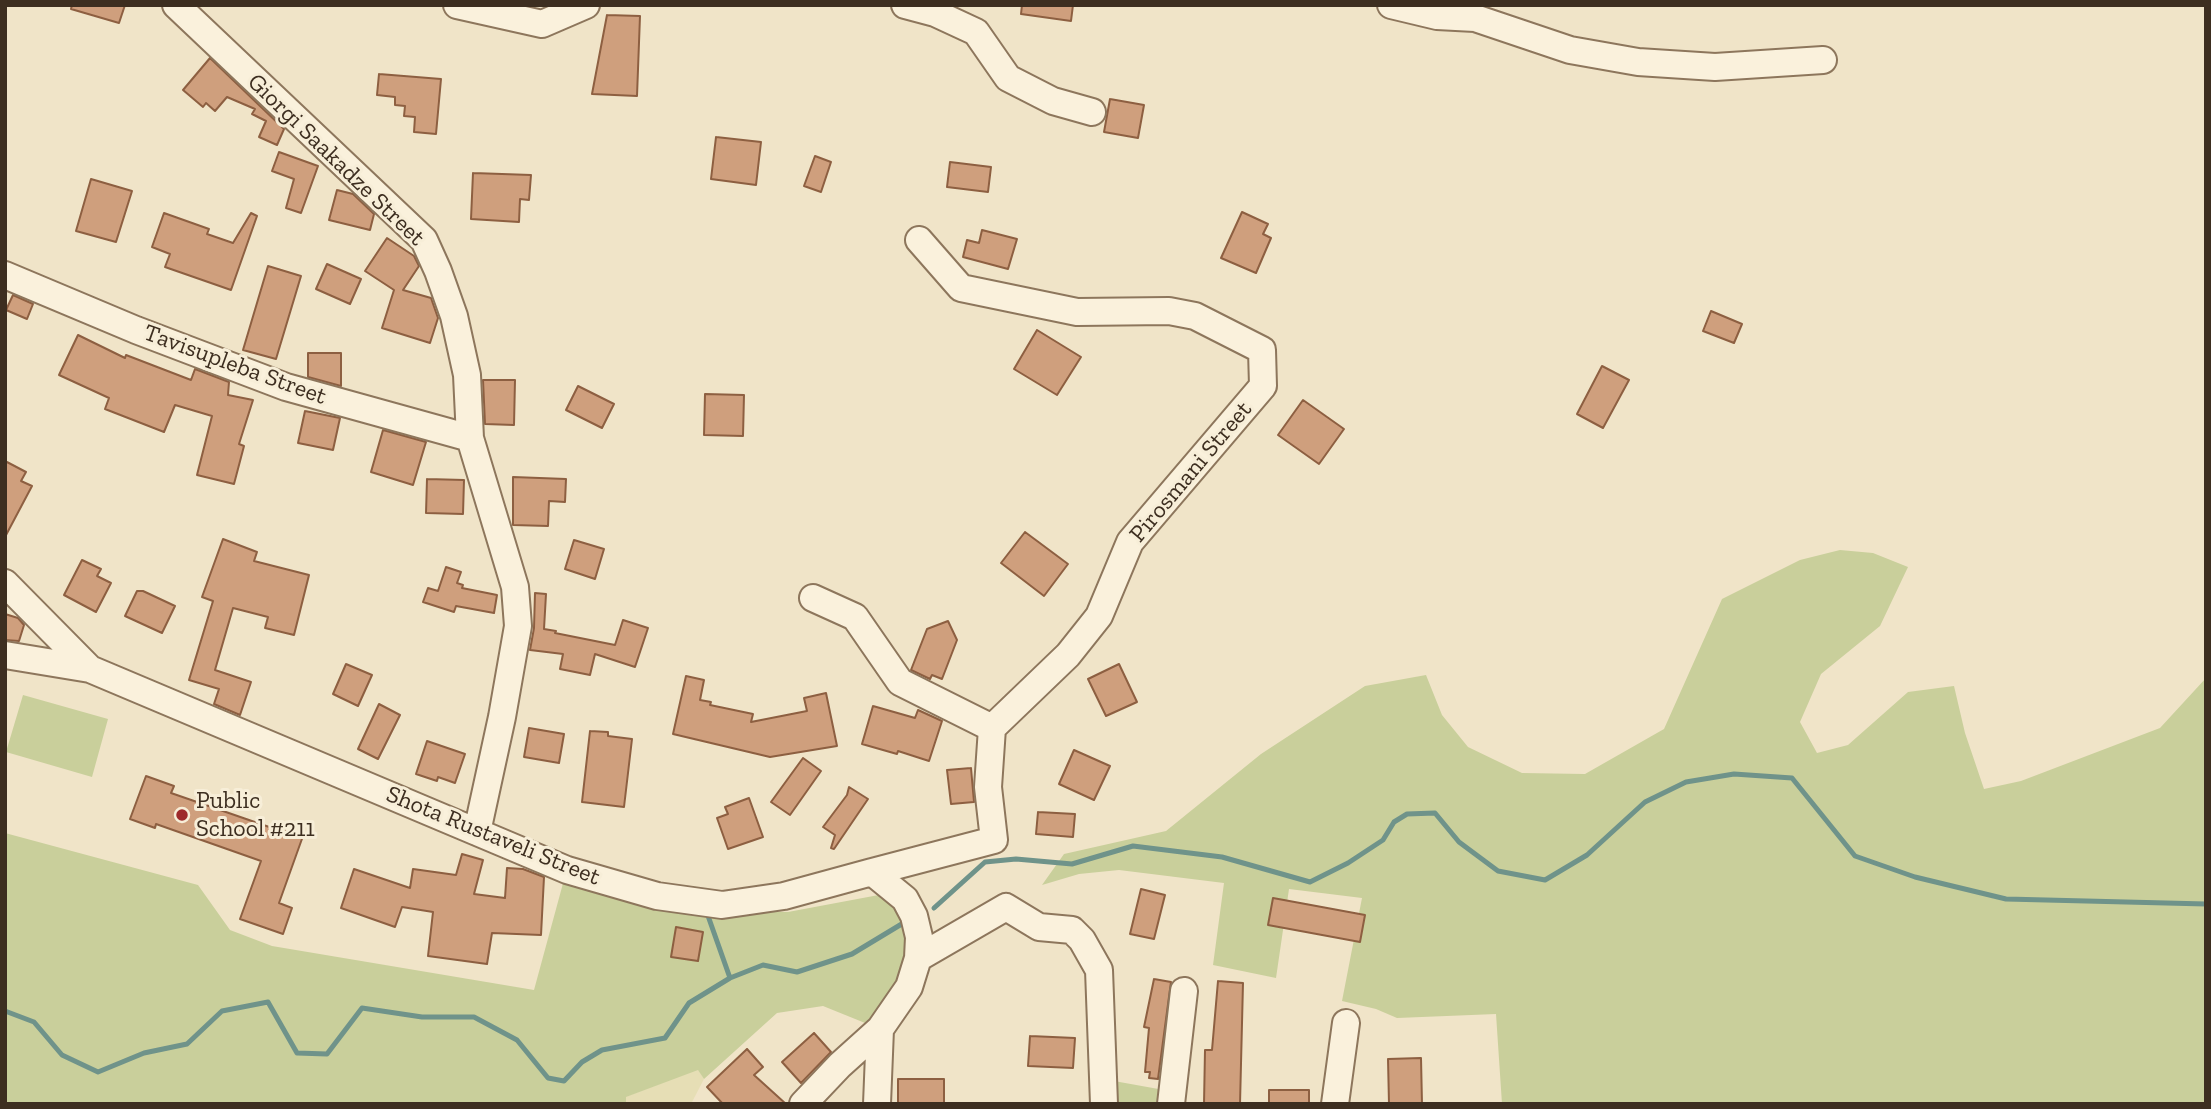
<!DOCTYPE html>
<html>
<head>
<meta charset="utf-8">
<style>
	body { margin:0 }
	#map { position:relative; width:2211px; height:1109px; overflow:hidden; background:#f0e4c8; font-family:"Zilla Slab",serif }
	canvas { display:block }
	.frame { position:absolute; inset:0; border:7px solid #3d2e20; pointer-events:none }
</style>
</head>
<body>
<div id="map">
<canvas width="2211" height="1109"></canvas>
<div class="frame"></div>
</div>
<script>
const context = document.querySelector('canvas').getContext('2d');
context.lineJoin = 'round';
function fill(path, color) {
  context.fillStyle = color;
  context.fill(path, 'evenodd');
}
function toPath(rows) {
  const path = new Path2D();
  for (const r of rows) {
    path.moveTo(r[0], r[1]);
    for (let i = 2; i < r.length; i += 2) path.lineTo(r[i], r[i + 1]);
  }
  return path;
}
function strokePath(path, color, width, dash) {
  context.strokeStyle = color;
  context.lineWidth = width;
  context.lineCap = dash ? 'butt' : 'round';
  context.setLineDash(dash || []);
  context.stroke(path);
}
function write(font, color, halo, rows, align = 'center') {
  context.font = font + ' "Zilla Slab",serif';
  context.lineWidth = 6;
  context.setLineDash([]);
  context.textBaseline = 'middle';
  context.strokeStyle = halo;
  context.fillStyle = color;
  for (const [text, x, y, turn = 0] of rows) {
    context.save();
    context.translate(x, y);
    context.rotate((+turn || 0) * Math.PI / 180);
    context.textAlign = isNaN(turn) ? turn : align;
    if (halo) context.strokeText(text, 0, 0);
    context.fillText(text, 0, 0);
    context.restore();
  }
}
const farmland = toPath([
	[698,1069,704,1079,691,1104,626,1104,625,1097]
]);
const green = toPath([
	[1840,550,1873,553,1908,567,1880,626,1821,674,1800,722,1817,753,1848,745,1908,692,1954,686,1965,733,1984,789,2021,781,2160,728,2206,678,2206,1104,1502,1104,1496,1014,1397,1018,1376,1009,1342,1001,1362,898,1289,889,1276,978,1213,965,1224,883,1119,870,1079,874,1042,885,1064,854,1166,831,1261,754,1365,686,1426,675,1442,715,1468,747,1522,773,1585,774,1664,729,1722,599,1800,560],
	[23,695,108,719,92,777,6,752],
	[5,833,198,885,230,930,272,946,534,990,565,876,719,910,788,912,884,894,904,906,913,962,870,1025,823,1006,777,1013,704,1079,698,1070,626,1097,626,1104,5,1104],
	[1114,1081,1164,1090,1163,1104,1114,1104]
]);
const stream = toPath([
	[934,908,985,862,1016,859,1072,864,1133,846,1222,857,1310,882,1348,863,1383,840,1394,822,1407,814,1435,813,1459,842,1498,871,1545,880,1587,855,1645,802,1686,782,1734,774,1792,778,1855,856,1915,877,2006,899,2206,904],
	[707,913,730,978],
	[5,1011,34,1022,62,1055,98,1072,144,1053,187,1044,222,1011,268,1002,297,1053,327,1054,362,1008,422,1017,474,1017,517,1040,548,1078,564,1081,582,1062,602,1050,665,1038,689,1003,730,978,763,965,797,972,852,954,905,922]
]);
const building = toPath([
	[72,5,125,5,119,23,71,9,72,5],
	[1022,5,1073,5,1071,21,1021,14,1022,5],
	[607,15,640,16,637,96,592,94,607,15],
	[210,58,284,129,277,145,259,137,266,121,252,114,255,109,227,97,215,111,206,103,203,107,183,90,210,58],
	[379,74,441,79,436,134,414,132,415,117,404,116,405,106,395,105,395,97,377,95,379,74],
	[1110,99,1144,105,1138,138,1104,132,1110,99],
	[716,137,761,142,756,185,711,179,716,137],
	[279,152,318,166,301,213,286,208,294,179,272,171,279,152],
	[815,156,831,162,821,192,804,186,815,156],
	[950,162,991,167,988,192,947,187,950,162],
	[473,173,531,175,529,200,520,199,519,222,471,219,473,173],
	[91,179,132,191,116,242,76,231,91,179],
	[337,190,353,194,374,214,370,230,329,220,337,190],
	[1242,212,1268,224,1263,234,1271,238,1256,273,1221,258,1242,212],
	[164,213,209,229,207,234,233,243,251,213,257,216,231,290,165,267,170,254,152,247,164,213],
	[982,230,1017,239,1008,269,963,257,967,240,979,243,982,230],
	[387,238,414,256,419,266,403,290,431,298,438,318,430,343,382,328,394,290,365,271,387,238],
	[327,264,361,279,350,304,316,289,327,264],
	[268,266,301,276,276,359,243,350,268,266],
	[13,295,33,304,27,319,6,310,13,295],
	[1711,311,1742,324,1734,343,1703,331,1711,311],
	[1037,330,1081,357,1057,395,1014,369,1037,330],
	[78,335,125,358,126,355,191,380,195,369,229,382,228,395,253,400,239,444,244,446,234,484,197,475,212,416,175,405,164,432,105,409,109,398,59,375,78,335],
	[308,353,341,353,341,386,308,377,308,353],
	[1602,366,1629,380,1603,428,1577,414,1602,366],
	[483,380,515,380,514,425,485,424,483,380],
	[578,386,614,404,602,428,566,410,578,386],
	[705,394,744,395,743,436,704,435,705,394],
	[1303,400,1344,429,1319,464,1278,435,1303,400],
	[305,411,340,418,333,450,298,443,305,411],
	[383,430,426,442,413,485,371,472,383,430],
	[5,461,26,472,21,481,32,486,5,537,5,461],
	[513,477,566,479,565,502,549,501,548,526,513,525,513,477],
	[427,479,464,480,463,514,426,513,427,479],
	[1025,532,1068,564,1044,596,1001,563,1025,532],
	[223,539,257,552,254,561,309,575,294,635,265,628,268,617,233,608,215,670,251,682,240,715,214,704,219,689,189,680,213,601,202,597,223,539],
	[574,540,604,549,595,579,565,569,574,540],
	[82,560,101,569,97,576,111,583,96,612,64,595,82,560],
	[446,567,461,572,457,583,463,585,462,588,497,595,494,613,456,606,454,612,423,602,428,588,438,591,446,567],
	[137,591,143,591,175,606,162,633,125,616,137,591],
	[535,593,546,594,544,629,556,631,555,633,615,645,623,620,648,628,635,667,595,654,590,675,560,669,563,654,530,650,534,628,535,593],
	[5,614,18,618,24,625,19,641,5,640,5,614],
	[948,621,957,640,942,679,932,675,930,679,911,670,927,629,948,621],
	[346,664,372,675,358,706,333,694,346,664],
	[1119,664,1137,702,1106,716,1088,679,1119,664],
	[686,676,704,680,700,700,711,702,710,705,753,714,751,722,807,711,804,698,826,693,837,746,770,757,673,734,686,676],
	[379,704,400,715,378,759,358,749,379,704],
	[873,706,915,718,918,710,942,721,929,761,898,751,897,754,862,744,873,706],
	[529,728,564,734,559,763,524,757,529,728],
	[590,731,608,732,608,736,632,739,624,807,582,802,590,731],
	[427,741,465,754,455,783,438,777,437,781,416,774,427,741],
	[1074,750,1110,766,1094,800,1059,784,1074,750],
	[803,758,821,771,790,815,771,802,803,758],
	[971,768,974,802,951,804,947,770,971,768],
	[146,776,174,786,171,793,275,829,275,826,303,836,279,903,292,908,283,934,240,919,261,861,156,824,155,828,130,819,146,776],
	[849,787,868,799,834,849,831,848,835,835,823,827,847,795,849,787],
	[749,798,763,837,728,849,717,818,728,814,725,807,749,798],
	[1038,812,1075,814,1073,837,1036,834,1038,812],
	[462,854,483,860,474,894,505,898,507,868,523,869,544,877,541,935,492,933,487,964,428,956,433,912,402,907,395,927,341,908,354,869,410,888,413,869,456,875,462,854],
	[1141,889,1165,895,1154,939,1130,934,1141,889],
	[1273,898,1365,915,1360,942,1268,925,1273,898],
	[676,927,703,932,698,961,671,957,676,927],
	[1154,979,1171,982,1158,1079,1149,1078,1150,1072,1145,1072,1149,1028,1144,1027,1154,979],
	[1218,981,1243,983,1240,1104,1204,1104,1205,1050,1212,1050,1218,981],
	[814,1033,831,1052,801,1083,782,1062,814,1033],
	[1030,1036,1075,1038,1073,1068,1028,1066,1030,1036],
	[747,1049,763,1067,754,1075,786,1104,723,1104,707,1087,747,1049],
	[1421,1058,1422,1104,1389,1104,1388,1059,1421,1058],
	[898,1079,944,1079,944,1104,898,1104,898,1079],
	[1269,1090,1309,1090,1309,1104,1269,1104,1269,1090]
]);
const minor = toPath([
	[176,5,424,240,438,271,454,316,467,375,470,438,515,587,518,626,502,717,477,832],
	[457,5,542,24,586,5],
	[905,5,935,13,976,32,1008,78,1053,101,1092,112],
	[1391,5,1437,16,1475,18,1570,50,1638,62,1715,67,1823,60],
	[5,275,136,330,286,387,470,438],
	[5,583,90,669],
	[813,598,855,617,900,682,992,728],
	[5,655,90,669,567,870,657,896,722,905,784,896,872,872,905,899,914,916,919,937,918,958,909,987,880,1029,840,1065,803,1104],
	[872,872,994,840,988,787,992,728,1068,655,1099,616,1130,542,1263,386,1262,350,1195,316,1169,311,1077,312,961,288,919,240],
	[918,958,1006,907,1039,927,1072,930,1082,940,1099,970,1104,1104],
	[877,1104,880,1029],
	[1171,1104,1184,991],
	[1335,1104,1346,1023]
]);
const markers = [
	[182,815,7,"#9e2a2b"]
];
const streetNames = [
	["Giorgi Saakadze Street",336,160,44],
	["Tavisupleba Street",235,365,20],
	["Pirosmani Street",1191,472,-50],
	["Shota Rustaveli Street",493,836,22]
];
const poiNames = [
	["Public",196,801],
	["School #211",196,829]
];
fill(farmland, '#e6deb5');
fill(green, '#c9cf9b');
strokePath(stream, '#6f938a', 5);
fill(building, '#cf9f7d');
strokePath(building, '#8d5f41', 2);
strokePath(minor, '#8d765c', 30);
strokePath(minor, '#faf1dc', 26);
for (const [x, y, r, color] of markers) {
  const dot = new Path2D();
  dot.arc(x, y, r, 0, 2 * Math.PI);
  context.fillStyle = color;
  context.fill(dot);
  strokePath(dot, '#f7eed8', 2.5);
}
write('24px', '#3d2e20', '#f7eed8', streetNames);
write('24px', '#3d2e20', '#f7eed8', poiNames, 'left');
</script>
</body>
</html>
